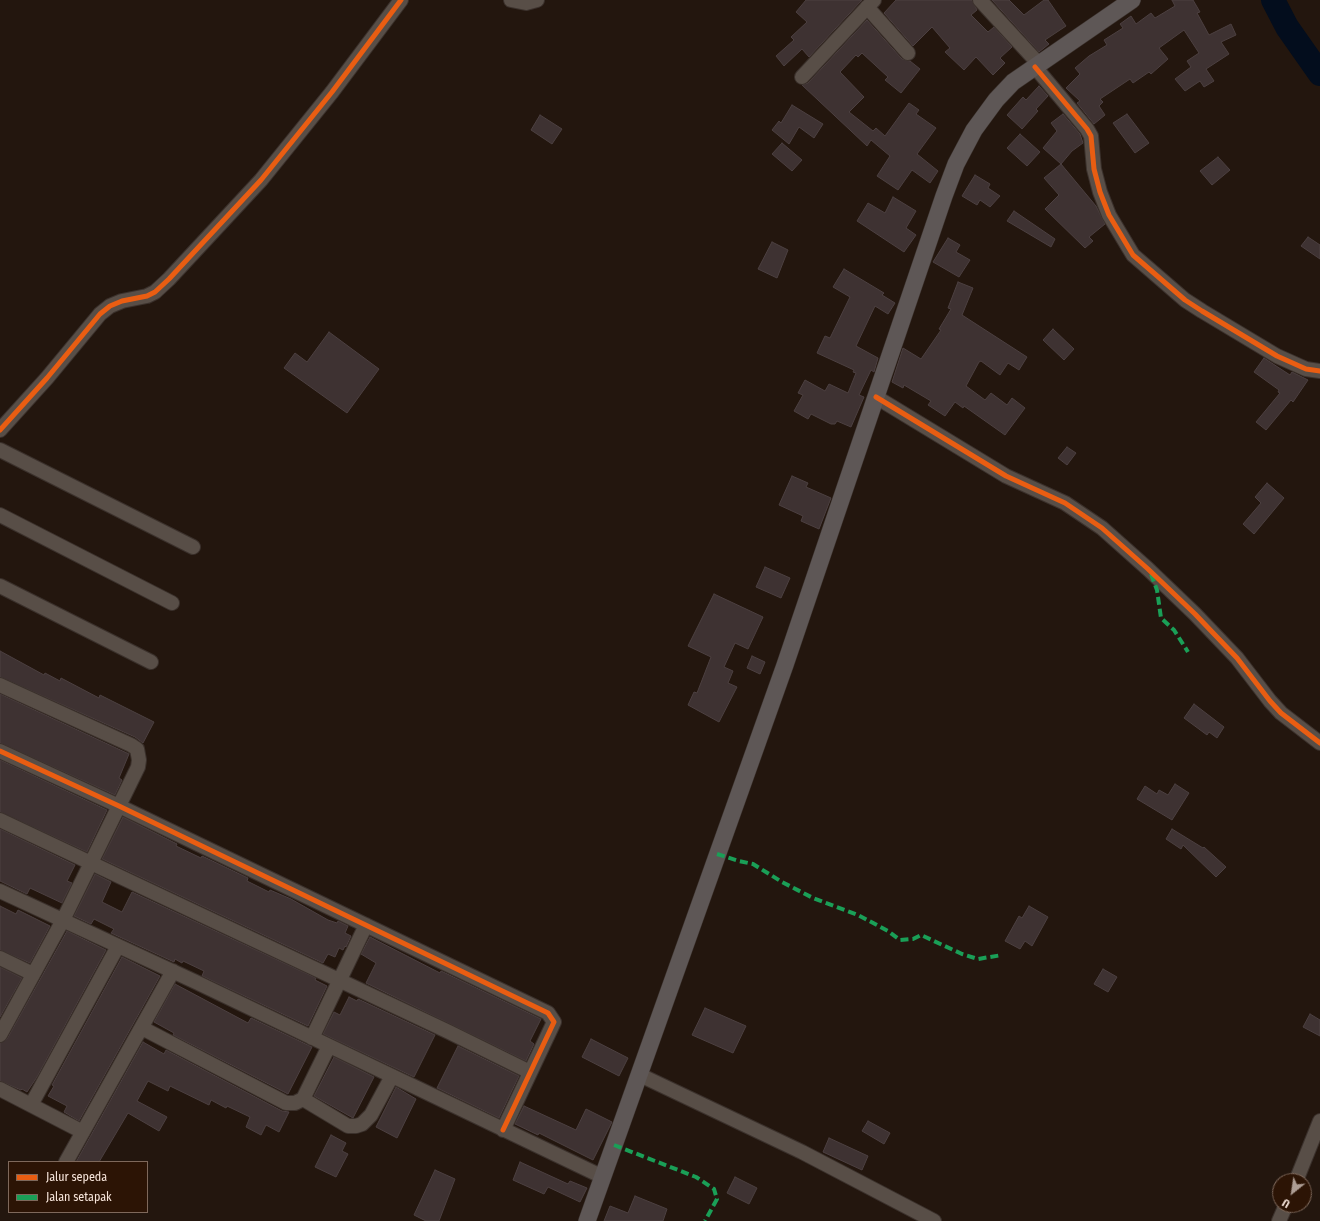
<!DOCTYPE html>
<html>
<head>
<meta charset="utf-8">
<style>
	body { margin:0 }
	#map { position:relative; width:1320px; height:1221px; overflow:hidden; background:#23160e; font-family:"Fira Sans Condensed",sans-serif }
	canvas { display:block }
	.legend { position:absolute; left:8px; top:1161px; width:140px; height:52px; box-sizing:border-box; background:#2c1405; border:1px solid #7e685b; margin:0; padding:5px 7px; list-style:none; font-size:12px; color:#f8e6dc }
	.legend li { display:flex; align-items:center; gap:8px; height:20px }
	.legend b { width:20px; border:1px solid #7e685b }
	.north { position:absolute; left:1272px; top:1173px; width:40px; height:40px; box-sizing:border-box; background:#2c1405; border:1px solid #7e685b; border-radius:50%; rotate:210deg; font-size:11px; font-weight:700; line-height:16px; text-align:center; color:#f8e6dc }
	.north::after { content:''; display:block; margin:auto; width:14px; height:18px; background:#ad9d94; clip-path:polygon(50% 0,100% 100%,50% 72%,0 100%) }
</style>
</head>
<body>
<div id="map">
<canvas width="1320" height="1221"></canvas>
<ul class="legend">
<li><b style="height:5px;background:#e95d12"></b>Jalur sepeda</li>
<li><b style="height:5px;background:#1a9f57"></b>Jalan setapak</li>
</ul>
<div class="north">U</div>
</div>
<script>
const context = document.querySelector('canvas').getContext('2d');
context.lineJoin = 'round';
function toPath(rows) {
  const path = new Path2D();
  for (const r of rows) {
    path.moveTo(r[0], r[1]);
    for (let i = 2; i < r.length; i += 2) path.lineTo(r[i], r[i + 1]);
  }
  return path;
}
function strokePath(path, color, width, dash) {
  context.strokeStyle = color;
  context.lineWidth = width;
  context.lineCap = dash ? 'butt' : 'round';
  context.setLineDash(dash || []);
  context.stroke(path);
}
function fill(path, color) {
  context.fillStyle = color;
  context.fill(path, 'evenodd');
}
const river = toPath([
	[1273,0,1287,27,1320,74]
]);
const building = toPath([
	[806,0,862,0,809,57,802,49,784,66,776,56,794,40,791,37,807,22,796,12,806,0],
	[896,0,972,0,977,10,971,15,988,32,994,27,1012,47,1000,58,1005,63,993,75,976,57,964,70,945,52,950,48,932,27,913,46,884,13,896,0],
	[992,0,1009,0,1024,15,1044,0,1048,0,1066,26,1045,40,1049,44,1039,52,992,0],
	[1172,0,1193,0,1200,12,1197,13,1209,35,1231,24,1236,35,1221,42,1229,54,1206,69,1214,81,1204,87,1200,81,1185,91,1175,79,1191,67,1187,61,1199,53,1184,30,1159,48,1168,59,1151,74,1149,72,1133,83,1130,79,1100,99,1103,102,1099,106,1105,115,1094,124,1077,103,1080,101,1066,88,1080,74,1075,68,1089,56,1107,45,1104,40,1123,28,1120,24,1131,16,1136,24,1151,13,1155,18,1175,6,1172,0],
	[867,20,902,59,910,61,920,69,901,93,885,80,888,77,862,53,858,57,856,55,840,72,864,97,849,112,873,131,876,128,885,136,909,103,919,110,916,114,936,128,917,154,938,171,930,183,912,170,898,190,877,176,890,156,871,140,867,146,802,85,808,83,867,20],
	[1039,86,1048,96,1036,109,1038,111,1022,129,1007,115,1023,97,1026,100,1039,86],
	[792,105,823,124,814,138,799,127,789,144,772,130,779,121,781,123,792,105],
	[1063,114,1080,134,1083,143,1072,151,1061,164,1043,148,1057,131,1051,123,1063,114],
	[1127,114,1149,143,1135,153,1113,123,1127,114],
	[540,115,562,129,552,144,531,130,540,115],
	[1020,134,1040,152,1027,166,1007,148,1020,134],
	[782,143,802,160,792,171,772,154,782,143],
	[1218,157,1230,170,1212,185,1200,171,1218,157],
	[1061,164,1096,206,1105,224,1089,237,1093,241,1085,248,1045,209,1059,195,1044,178,1061,164],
	[975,175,990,184,988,188,1000,196,990,207,980,200,977,205,962,196,975,175],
	[893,197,916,211,906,228,916,235,904,252,857,221,868,203,885,213,893,197],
	[1014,211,1055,239,1051,247,1007,221,1014,211],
	[1308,237,1320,245,1320,259,1301,246,1308,237],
	[948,238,960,245,956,252,970,260,959,277,933,262,948,238],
	[772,242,788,250,777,278,758,269,772,242],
	[844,269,884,293,882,295,895,303,888,314,875,306,856,346,878,358,874,372,871,370,859,395,864,397,851,427,837,421,835,424,831,424,811,414,808,419,794,411,803,395,798,393,805,380,825,391,829,384,848,393,856,373,853,372,854,370,817,353,825,336,830,338,850,297,833,287,844,269],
	[958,282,973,288,962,315,1027,357,1019,370,1008,363,1000,375,981,361,979,362,966,386,985,400,991,393,1007,405,1012,398,1025,408,1005,435,964,406,963,408,955,402,945,416,928,405,931,401,904,385,903,388,892,382,903,348,921,359,941,330,939,329,951,309,948,308,958,282],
	[1053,329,1074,349,1064,360,1043,340,1053,329],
	[329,332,379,369,347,413,284,368,295,353,307,362,329,332],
	[1264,358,1290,375,1292,372,1308,380,1293,402,1291,400,1266,430,1256,422,1280,393,1278,392,1279,390,1254,372,1264,358],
	[1067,447,1076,453,1067,465,1058,458,1067,447],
	[792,476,808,483,806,487,831,498,819,529,801,521,803,516,779,505,792,476],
	[1267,483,1284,498,1254,534,1243,524,1261,503,1255,497,1267,483],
	[765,567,790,578,781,598,756,587,765,567],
	[714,594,763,617,748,649,735,643,724,667,733,671,728,683,737,687,719,722,688,705,694,692,697,693,711,657,688,646,714,594],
	[0,651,44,675,45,673,60,681,61,678,99,698,100,695,154,722,143,743,135,737,0,677,0,651],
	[752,656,765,662,760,674,747,668,752,656],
	[0,694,129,754,119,778,122,780,115,795,0,743,0,694],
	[1194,704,1224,727,1217,738,1209,732,1207,735,1184,718,1194,704],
	[0,760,107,810,87,852,0,812,0,760],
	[1175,784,1189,793,1172,820,1137,799,1145,786,1157,794,1159,790,1168,795,1175,784],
	[123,817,177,844,176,846,201,858,202,856,248,878,247,881,269,892,270,890,291,899,328,920,337,923,338,921,348,926,345,933,351,936,346,947,345,946,343,950,339,948,335,957,328,954,323,963,102,859,123,817],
	[0,829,75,865,67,881,72,883,62,903,30,888,27,894,0,881,0,829],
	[1172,829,1203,848,1204,847,1226,867,1216,877,1183,845,1181,849,1166,839,1172,829],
	[95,874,111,882,102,902,122,912,132,892,316,978,315,980,327,986,308,1026,202,976,204,971,183,961,182,963,175,959,174,962,111,933,114,929,94,919,91,924,74,916,95,874],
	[0,906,16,914,18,910,50,926,30,963,0,950,0,906],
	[1029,906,1048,917,1032,946,1025,941,1020,949,1005,941,1019,916,1022,918,1029,906],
	[67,931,106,950,37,1077,27,1092,22,1089,21,1090,0,1081,0,1043,7,1039,67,931],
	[370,937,440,973,441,971,541,1019,530,1041,534,1044,526,1061,366,983,376,963,361,954,370,937],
	[122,957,160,976,79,1121,64,1112,67,1106,48,1096,54,1086,52,1085,122,957],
	[0,967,22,978,0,1017,0,967],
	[1103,969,1117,977,1108,992,1094,984,1103,969],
	[175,984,248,1023,251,1018,312,1047,288,1094,173,1035,174,1033,154,1022,175,984],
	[349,997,357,1001,358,999,435,1035,414,1077,323,1034,334,1012,340,1015,349,997],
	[705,1008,746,1026,733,1053,692,1035,705,1008],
	[1310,1014,1320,1020,1320,1036,1303,1027,1310,1014],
	[591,1039,628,1058,619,1076,582,1057,591,1039],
	[143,1042,164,1054,166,1050,282,1111,289,1112,279,1132,266,1125,261,1135,246,1127,250,1117,227,1106,226,1108,211,1100,209,1105,170,1086,168,1091,148,1081,137,1101,167,1117,159,1131,128,1113,99,1162,76,1162,143,1042],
	[458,1046,519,1076,499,1118,437,1088,458,1046],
	[334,1057,374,1077,353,1118,314,1096,334,1057],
	[396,1087,416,1099,397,1138,376,1127,396,1087],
	[524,1106,576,1130,586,1109,612,1122,593,1160,539,1133,538,1135,515,1124,524,1106],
	[868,1121,890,1133,884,1144,862,1131,868,1121],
	[331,1135,346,1143,342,1151,348,1154,336,1177,315,1167,331,1135],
	[829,1138,868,1156,862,1170,823,1152,829,1138],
	[520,1162,568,1184,570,1181,587,1188,580,1202,548,1187,544,1194,513,1180,520,1162],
	[435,1170,455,1179,439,1221,426,1221,414,1215,435,1170],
	[735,1177,757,1188,749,1204,727,1193,735,1177],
	[635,1196,667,1209,663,1221,604,1221,610,1206,628,1213,635,1196]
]);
const minor = toPath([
	[511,0,526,3,537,0],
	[980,0,1039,64],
	[867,7,908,53],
	[1035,67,1087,129,1091,136,1094,169,1100,192,1109,215,1133,255,1185,300,1202,311,1277,356,1306,369,1320,371],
	[802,77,874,0],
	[876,397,1006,476,1065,503,1102,528,1148,569,1195,614,1237,658,1270,701,1281,713,1320,743],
	[0,430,47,378,100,314,110,306,122,301,147,296,155,292,169,279,261,180,332,92,401,0],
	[0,450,193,547],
	[0,515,172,603],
	[0,586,151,662],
	[0,685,131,745,137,749,139,760,138,767,63,920,0,1035],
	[0,751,119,806,548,1013,554,1022,503,1130],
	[0,820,449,1032,530,1072],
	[0,891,198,983,603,1177],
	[0,958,33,974],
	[142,1028,286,1103,295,1103,303,1099,329,1046],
	[312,1038,366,925],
	[640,1075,802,1152,934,1221],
	[0,1089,83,1132],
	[303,1099,348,1126,356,1126,362,1124,371,1115,392,1076],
	[31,1105,118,946],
	[66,1162,173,971],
	[1296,1181,1320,1121],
	[1279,1221,1286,1205]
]);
const major = toPath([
	[587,1221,785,665,944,196,956,164,974,130,996,100,1013,82,1132,0]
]);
const quiet = toPath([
	[1151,574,1157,590,1161,618,1174,630,1188,652],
	[717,854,739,861,753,864,782,882,813,898,858,915,888,931,900,940,913,939,921,935,962,954,978,959,1002,955],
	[614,1145,696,1177,714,1189,717,1199,705,1221]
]);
const cycleway = toPath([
	[1035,67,1087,129,1091,136,1094,169,1100,192,1109,215,1133,255,1185,300,1202,311,1277,356,1306,369,1320,371],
	[876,397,1006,476,1065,503,1102,528,1148,569,1195,614,1237,658,1270,701,1281,713,1320,743],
	[0,430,47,378,100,314,110,306,122,301,147,296,155,292,169,279,261,180,332,92,401,0],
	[0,751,119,806,548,1013,554,1022,503,1130]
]);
strokePath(river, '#030d1d', 24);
fill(building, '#3e3232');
strokePath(building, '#4c4041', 1);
strokePath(minor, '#3b312c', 16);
strokePath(major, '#3b312c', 18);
strokePath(minor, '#584e47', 14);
strokePath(major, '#5e5756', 17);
strokePath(quiet, '#1a9f57', 4, [8, 4]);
strokePath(cycleway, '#e95d12', 5);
</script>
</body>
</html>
